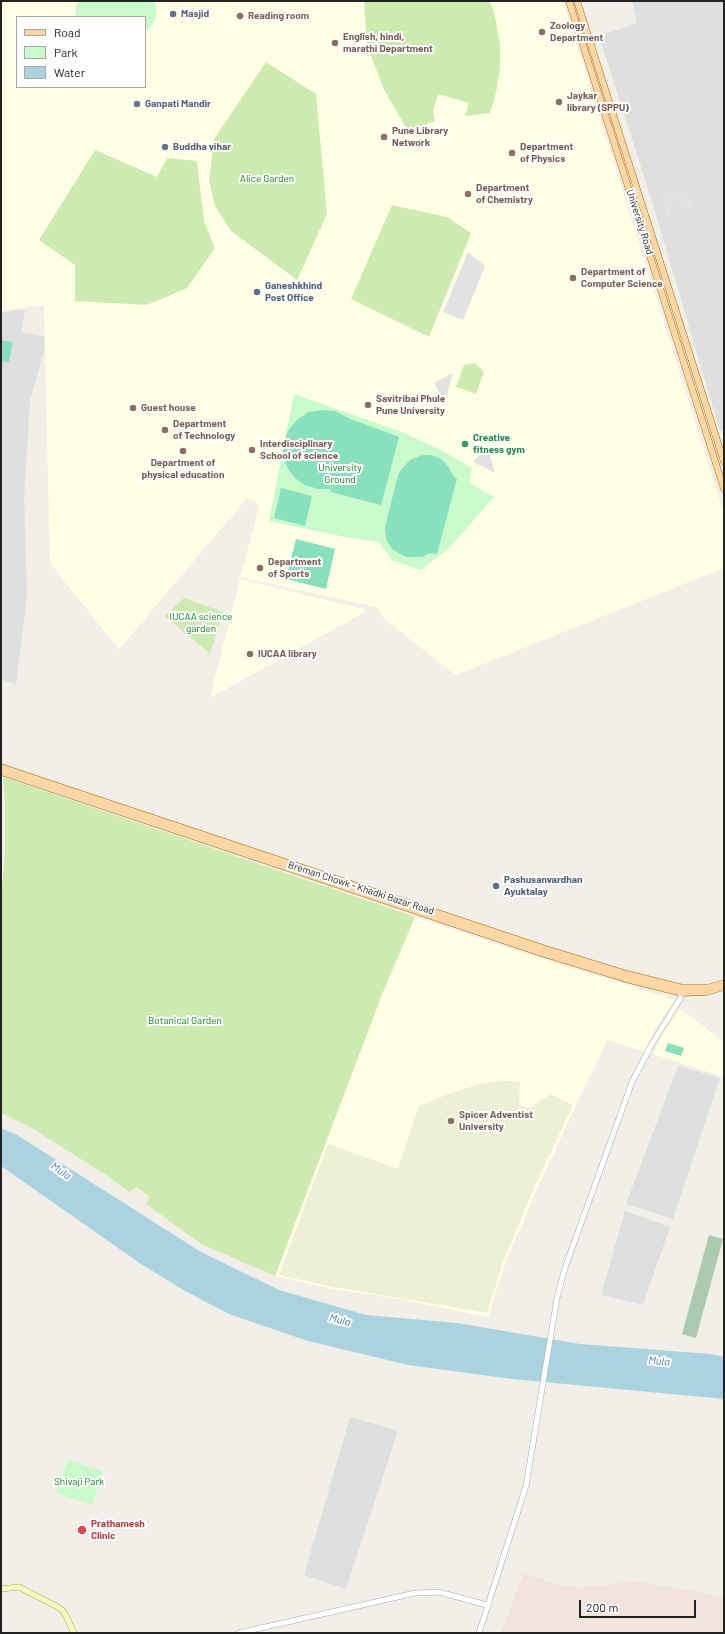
<!DOCTYPE html>
<html>
<head>
<meta charset="utf-8">
<style>
	body { margin:0 }
	#map { position:relative; width:725px; height:1634px; overflow:hidden; background:#f2efe9; font-family:Barlow,sans-serif }
	canvas { display:block }
	.frame { position:absolute; inset:0; border:2px solid #222; pointer-events:none }
	.legend { position:absolute; left:16px; top:16px; width:130px; height:72px; box-sizing:border-box; background:#fff; border:1px solid #a7a7a7; margin:0; padding:5px 7px; list-style:none; font-size:12px; color:#222 }
	.legend li { display:flex; align-items:center; gap:8px; height:20px }
	.legend b { width:20px; border:1px solid #a7a7a7 }
	.scale { position:absolute; left:579px; top:1600px; width:117px; height:18px; box-sizing:border-box; border:2px solid #222; border-top:0; padding-left:5px; font-size:12px; line-height:14px; white-space:nowrap; color:#222; -webkit-text-stroke:3px #fff; paint-order:stroke }
</style>
</head>
<body>
<div id="map">
<canvas width="725" height="1634"></canvas>
<div class="frame"></div>
<ul class="legend">
<li><b style="height:5px;background:#fcd6a4"></b>Road</li>
<li><b style="height:11px;background:#c8facc"></b>Park</li>
<li><b style="height:11px;background:#aad3df"></b>Water</li>
</ul>
<div class="scale">200 m</div>
</div>
<script>
const context = document.querySelector('canvas').getContext('2d');
context.lineJoin = 'round';
function fill(path, color) {
  context.fillStyle = color;
  context.fill(path, 'evenodd');
}
function toPath(rows) {
  const path = new Path2D();
  for (const r of rows) {
    path.moveTo(r[0], r[1]);
    for (let i = 2; i < r.length; i += 2) path.lineTo(r[i], r[i + 1]);
  }
  return path;
}
function strokePath(path, color, width, dash) {
  context.strokeStyle = color;
  context.lineWidth = width;
  context.lineCap = dash ? 'butt' : 'round';
  context.setLineDash(dash || []);
  context.stroke(path);
}
function write(font, color, halo, rows, align = 'center') {
  context.font = font + ' Barlow,sans-serif';
  context.lineWidth = 4;
  context.setLineDash([]);
  context.textBaseline = 'middle';
  context.strokeStyle = halo;
  context.fillStyle = color;
  for (const [text, x, y, turn = 0] of rows) {
    context.save();
    context.translate(x, y);
    context.rotate((+turn || 0) * Math.PI / 180);
    context.textAlign = isNaN(turn) ? turn : align;
    if (halo) context.strokeText(text, 0, 0);
    context.fillText(text, 0, 0);
    context.restore();
  }
}
const residential = toPath([
	[632,1,724,1,724,430,720,431,650,195,599,36,637,23],
	[17,310,25,310,21,332,48,337,30,401,24,497,27,597,16,685,1,679,2,671,1,671,1,313],
	[678,1066,720,1078,673,1219,626,1204],
	[625,1211,670,1227,643,1305,601,1295],
	[350,1417,398,1431,346,1589,304,1575]
]);
const education = toPath([
	[1,1,563,1,724,514,724,568,456,675,385,620,376,607,240,577,260,505,247,498,119,649,50,563,44,305,1,311],
	[17,17,145,17,145,87,17,87],
	[240,579,363,609,365,612,210,698],
	[415,917,539,958,675,1000,655,1028,645,1052,607,1040,540,1182,505,1263,488,1317,400,1299,328,1288,275,1276,383,992],
	[681,1009,724,1042,724,1077,653,1054,666,1028]
]);
const military = toPath([
	[523,1574,561,1585,578,1588,639,1581,724,1597,724,1633,501,1633]
]);
const farmland = toPath([
	[504,1081,520,1082,519,1105,530,1108,550,1094,573,1105,537,1181,503,1262,487,1313,328,1286,279,1275,328,1144,398,1169,419,1106,446,1095,483,1083]
]);
const grass = toPath([
	[364,1,490,1,495,16,500,45,500,68,496,93,490,113,465,116,469,103,438,94,433,111,435,121,408,131,384,90,367,46],
	[266,62,316,94,327,214,297,280,231,231,215,206,209,180,214,139],
	[95,150,157,177,167,158,197,161,204,221,215,248,187,288,147,305,75,301,75,265,39,240],
	[392,205,447,217,471,233,429,337,351,299],
	[475,363,484,372,476,394,456,387,464,365],
	[184,598,223,612,210,654,165,616],
	[3,777,415,917,383,992,275,1276,201,1244,146,1204,150,1197,137,1187,129,1192,109,1177,32,1128,1,1113,1,900,5,852,5,801]
]);
const cemetery = toPath([
	[709,1235,723,1239,696,1338,682,1334]
]);
const park = toPath([
	[80,1,154,1,156,5,156,19,145,33,145,17,75,17,76,5],
	[294,394,402,432,441,450,472,468,469,483,494,497,448,549,421,570,393,561,379,542,345,537,269,521],
	[68,1460,103,1471,92,1505,56,1493]
]);
const pitch = toPath([
	[1,340,13,342,9,362,1,361],
	[322,410,335,411,348,418,399,437,381,505,331,492,331,489,318,489,305,485,295,478,287,467,283,454,284,441,289,429,298,419,309,412],
	[423,455,431,455,441,459,448,466,454,477,457,479,437,554,430,553,422,557,406,557,392,549,386,539,385,527,398,475,401,470,410,460],
	[281,488,312,496,305,526,274,518],
	[296,539,335,549,326,589,286,579],
	[668,1043,684,1048,681,1056,665,1051]
]);
const parking = toPath([
	[681,189,687,191,693,207,685,211,682,203,677,201,672,203,668,210,673,220,669,221,660,195],
	[468,252,485,266,463,320,443,312],
	[453,373,447,394,441,396,434,383],
	[487,445,495,473,473,462]
]);
const water = toPath([
	[1,1128,17,1135,201,1252,279,1290,366,1315,457,1323,580,1344,711,1354,724,1357,724,1399,512,1379,408,1365,308,1341,229,1314,185,1291,141,1264,1,1166]
]);
const tertiary = toPath([
	[239,1633,415,1593,439,1592,487,1605],
	[479,1633,526,1486,557,1298,565,1268,632,1082,652,1044,680,999,682,990]
]);
const secondary = toPath([
	[1,1589,19,1587,56,1606,62,1610,66,1616,74,1633]
]);
const primary = toPath([
	[569,1,724,489],
	[577,1,724,462],
	[1,767,543,948,627,974,683,988,707,988,724,983],
	[1,772,541,953,626,979,682,993,707,992,724,987]
]);
const markers = [
	[173,14,4,"#6b7280"],
	[240,16,4,"#8d6e63"],
	[542,32,4,"#8d6e63"],
	[335,43,4,"#8d6e63"],
	[559,102,4,"#8d6e63"],
	[137,104,4,"#6b7280"],
	[384,137,4,"#8d6e63"],
	[165,147,4,"#6b7280"],
	[512,153,4,"#8d6e63"],
	[468,194,4,"#8d6e63"],
	[573,278,4,"#8d6e63"],
	[257,292,4,"#5c6f8a"],
	[368,405,4,"#8d6e63"],
	[133,408,4,"#8d6e63"],
	[165,430,4,"#8d6e63"],
	[465,444,4,"#2e9e5b"],
	[252,450,4,"#8d6e63"],
	[183,451,4,"#8d6e63"],
	[260,568,4,"#8d6e63"],
	[250,654,4,"#8d6e63"],
	[496,886,4,"#5c6f8a"],
	[451,1121,4,"#8d6e63"],
	[82,1530,5,"#e0444e"]
];
const worshipNames = [
	["Masjid",181,14],
	["Ganpati Mandir",145,104],
	["Buddha vihar",173,147]
];
const educationNames = [
	["Reading room",248,16],
	["Zoology",550,26],
	["Department",550,38],
	["English, hindi,",343,37],
	["marathi Department",343,49],
	["Jaykar",567,96],
	["library (SPPU)",567,108],
	["Pune Library",392,131],
	["Network",392,143],
	["Department",520,147],
	["of Physics",520,159],
	["Department",476,188],
	["of Chemistry",476,200],
	["Department of",581,272],
	["Computer Science",581,284],
	["Savitribai Phule",376,399],
	["Pune University",376,411],
	["Guest house",141,408],
	["Department",173,424],
	["of Technology",173,436],
	["Interdisciplinary",260,444],
	["School of science",260,456],
	["Department of",183,463,"center"],
	["physical education",183,475,"center"],
	["Department",268,562],
	["of Sports",268,574],
	["IUCAA library",258,654],
	["Spicer Adventist",459,1115],
	["University",459,1127]
];
const parkNames = [
	["Alice Garden",267,179],
	["University",340,468],
	["Ground",340,480],
	["IUCAA science",201,617],
	["garden",201,629],
	["Botanical Garden",185,1021],
	["Shivaji Park",79,1482]
];
const streetNames = [
	["University Road",640,222,72],
	["Breman Chowk - Khadki Bazar Road",361,888,18]
];
const serviceNames = [
	["Ganeshkhind",265,286],
	["Post Office",265,298],
	["Pashusanvardhan",504,880],
	["Ayuktalay",504,892]
];
const leisureNames = [
	["Creative",473,438],
	["fitness gym",473,450]
];
const healthNames = [
	["Prathamesh",91,1524],
	["Clinic",91,1536]
];
const waterNames = [
	["Mula",61,1171,35],
	["Mula",340,1320,14],
	["Mula",659,1361,5]
];
fill(residential, '#e0dfdf');
fill(education, '#ffffe5');
fill(military, '#f3e3dd');
fill(farmland, '#eef0d5');
fill(grass, '#cdebb0');
fill(cemetery, '#aacbaf');
fill(park, '#c8facc');
fill(pitch, '#88e0be');
fill(parking, '#e2e2e2');
fill(water, '#aad3df');
strokePath(tertiary, '#a9a9a9', 6);
strokePath(secondary, '#707d05', 6);
strokePath(primary, '#a06b00', 7);
strokePath(tertiary, '#fff', 5);
strokePath(secondary, '#f7fabf', 5.5);
strokePath(primary, '#fcd6a4', 6);
for (const [x, y, r, color] of markers) {
  const dot = new Path2D();
  dot.arc(x, y, r, 0, 2 * Math.PI);
  context.fillStyle = color;
  context.fill(dot);
  strokePath(dot, '#fff', 1.5);
}
write('bold 10px', '#5b616d', '#fff', worshipNames, 'left');
write('bold 10px', '#785e54', '#fff', educationNames, 'left');
write('10px', '#0c8416', '#fff', parkNames);
write('10px', '#222', '#fff', streetNames);
write('bold 10px', '#4e5e75', '#fff', serviceNames, 'left');
write('bold 10px', '#27864d', '#fff', leisureNames, 'left');
write('bold 10px', '#be3a42', '#fff', healthNames, 'left');
write('italic 11px', '#4a7aab', '#fff', waterNames);
</script>
</body>
</html>
